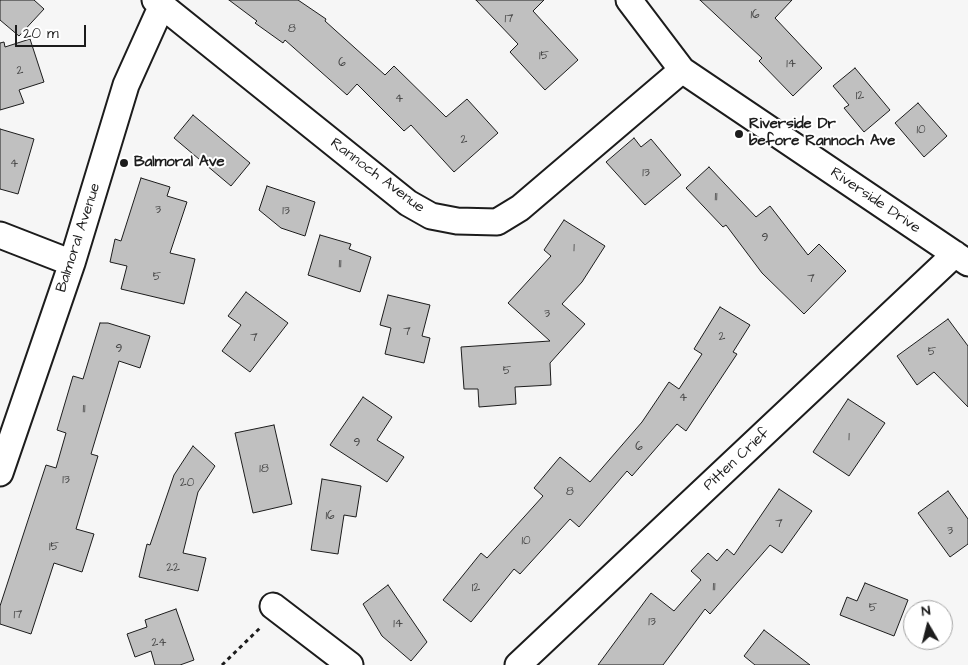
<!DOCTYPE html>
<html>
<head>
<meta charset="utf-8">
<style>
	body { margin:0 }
	#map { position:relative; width:968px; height:665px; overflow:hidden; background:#f6f6f6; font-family:"Architects Daughter",sans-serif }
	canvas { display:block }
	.north { position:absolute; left:903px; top:600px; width:50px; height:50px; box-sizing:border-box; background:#fff; border:1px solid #a4a4a4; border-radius:50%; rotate:352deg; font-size:14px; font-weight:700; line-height:20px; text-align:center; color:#1c1c1c }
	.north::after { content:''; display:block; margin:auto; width:18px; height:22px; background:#1c1c1c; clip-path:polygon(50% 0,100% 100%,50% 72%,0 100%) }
	.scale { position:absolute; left:15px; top:25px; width:71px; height:22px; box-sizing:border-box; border:2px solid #1c1c1c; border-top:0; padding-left:6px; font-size:15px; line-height:18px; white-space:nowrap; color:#1c1c1c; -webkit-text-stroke:4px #fff; paint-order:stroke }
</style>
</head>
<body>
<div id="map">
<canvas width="968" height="665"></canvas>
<div class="north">N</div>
<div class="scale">20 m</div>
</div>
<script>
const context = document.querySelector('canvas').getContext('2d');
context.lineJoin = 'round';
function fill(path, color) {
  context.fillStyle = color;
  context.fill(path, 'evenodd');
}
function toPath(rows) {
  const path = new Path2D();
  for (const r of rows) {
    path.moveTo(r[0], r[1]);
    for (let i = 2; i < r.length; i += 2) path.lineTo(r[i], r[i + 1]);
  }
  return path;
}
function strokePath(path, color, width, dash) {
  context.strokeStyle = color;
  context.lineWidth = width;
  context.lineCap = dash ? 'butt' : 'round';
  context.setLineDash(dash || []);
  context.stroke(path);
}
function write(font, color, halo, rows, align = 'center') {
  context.font = font + ' "Architects Daughter",sans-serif';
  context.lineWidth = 4;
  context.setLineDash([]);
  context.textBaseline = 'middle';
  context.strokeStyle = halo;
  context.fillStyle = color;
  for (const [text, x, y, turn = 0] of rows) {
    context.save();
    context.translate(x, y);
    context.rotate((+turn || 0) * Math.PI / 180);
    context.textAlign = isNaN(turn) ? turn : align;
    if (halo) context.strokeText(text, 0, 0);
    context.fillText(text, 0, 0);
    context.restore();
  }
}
const building = toPath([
	[0,0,34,0,44,9,19,36,0,20,0,0],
	[229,0,298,0,326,19,325,21,385,75,394,66,446,117,467,99,498,133,454,172,411,125,404,131,357,84,347,95,285,40,283,43,255,23,257,21,229,0],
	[476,0,544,0,533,11,578,60,545,90,510,52,518,44,476,0],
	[700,0,792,0,775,18,822,68,793,96,759,61,762,58,700,0],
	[30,39,44,82,19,90,24,103,0,110,0,43,4,42,5,47,30,39],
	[855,68,890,110,864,132,844,108,849,105,833,86,855,68],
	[918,103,947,136,924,157,895,123,918,103],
	[193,115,250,163,231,186,174,138,193,115],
	[0,129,34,139,18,194,0,189,0,129],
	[634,138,641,147,651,139,681,175,645,205,606,162,634,138],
	[709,167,756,217,770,206,808,255,819,244,846,271,804,314,762,273,726,225,723,227,686,188,709,167],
	[141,178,170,187,167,196,187,202,170,253,195,259,184,304,121,289,127,266,110,262,115,239,121,241,141,178],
	[267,186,315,202,305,236,281,228,259,210,267,186],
	[564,220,605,246,582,282,562,304,585,324,550,363,551,385,515,387,516,404,479,407,478,389,464,389,461,347,550,341,508,303,551,256,544,250,564,220],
	[320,235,351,244,349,249,371,257,360,292,308,275,320,235],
	[246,292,288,323,250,372,222,351,241,325,228,316,246,292],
	[388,295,430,305,422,336,430,338,424,363,385,354,391,328,380,325,388,295],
	[720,307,750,325,733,352,737,354,686,431,677,424,632,476,627,471,579,527,570,519,520,574,514,569,471,622,443,600,481,553,487,558,543,496,534,488,560,457,590,482,642,422,669,382,679,389,702,354,694,349,720,307],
	[948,319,968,346,968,407,934,372,917,385,897,356,948,319],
	[100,323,108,323,150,336,140,368,119,361,91,454,98,456,76,529,94,534,82,572,54,563,31,634,0,624,0,606,46,465,56,468,66,433,57,430,73,376,83,379,100,323],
	[363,397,392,417,377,440,404,457,387,482,330,445,363,397],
	[848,399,885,423,849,476,813,452,848,399],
	[274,425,292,504,253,513,235,433,274,425],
	[193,446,215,466,198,492,183,553,206,558,198,591,139,577,147,544,150,545,174,475,193,446],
	[322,479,361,486,356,517,344,515,338,554,311,550,322,479],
	[779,489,812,511,782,553,770,545,710,614,705,609,663,665,598,665,651,593,674,611,701,580,691,571,708,553,717,561,727,549,734,555,779,489],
	[948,491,968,519,968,544,950,557,918,513,948,491],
	[865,583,908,600,894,636,840,615,847,597,857,601,865,583],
	[388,585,427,642,411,661,382,636,363,604,388,585],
	[176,609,194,660,180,665,155,665,151,651,135,657,127,634,147,627,145,620,176,609],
	[764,630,810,665,755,665,744,656,764,630]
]);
const path = toPath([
	[222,665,261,627]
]);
const minor = toPath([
	[155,0,408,203,431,216,457,221,497,222,520,208,682,70],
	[629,0,682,70,968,263],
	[0,235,72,263],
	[0,473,72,263,126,85,162,5],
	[273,606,350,665],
	[518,665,955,254]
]);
const markers = [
	[739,134,5,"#1c1c1c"],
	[124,163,5,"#1c1c1c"]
];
const numberNames = [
	["16",755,15],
	["17",509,19],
	["8",292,29],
	["15",544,56],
	["6",342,63],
	["14",791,64],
	["2",20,71],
	["12",860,96],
	["4",399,99],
	["10",921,130],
	["2",464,140],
	["4",14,164],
	["13",646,173],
	["11",716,197],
	["3",158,210],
	["13",286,211],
	["9",765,238],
	["1",574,248],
	["11",340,264],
	["5",157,277],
	["7",811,279],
	["3",547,314],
	["7",407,332],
	["2",722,337],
	["7",254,338],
	["9",119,349],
	["5",932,352],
	["5",507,371],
	["4",683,398],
	["11",84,409],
	["1",849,437],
	["9",357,443],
	["6",639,447],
	["18",264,469],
	["13",66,480],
	["20",187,483],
	["8",570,492],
	["16",330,516],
	["7",779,524],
	["3",950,531],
	["10",526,541],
	["15",54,547],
	["22",173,568],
	["11",714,587],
	["12",476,588],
	["5",873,608],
	["17",18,615],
	["13",652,622],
	["14",398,624],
	["24",159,643]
];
const poiNames = [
	["Riverside Dr",749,125],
	["before Rannoch Ave",749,142],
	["Balmoral Ave",134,163]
];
const streetNames = [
	["Rannoch Avenue",377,176,37],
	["Riverside Drive",875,201,34],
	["Balmoral Avenue",79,238,-72],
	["Pitten Crief",737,460,-43]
];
fill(building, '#c0c0c0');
strokePath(building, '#1c1c1c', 1);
strokePath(minor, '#1c1c1c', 29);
strokePath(path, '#1c1c1c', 3, [4, 4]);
strokePath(minor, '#fff', 25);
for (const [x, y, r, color] of markers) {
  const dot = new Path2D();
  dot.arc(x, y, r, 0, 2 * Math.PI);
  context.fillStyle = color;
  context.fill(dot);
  strokePath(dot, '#fff', 2);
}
write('12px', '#454545', null, numberNames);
write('bold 15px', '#1c1c1c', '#fff', poiNames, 'left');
write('15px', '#1c1c1c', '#fff', streetNames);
</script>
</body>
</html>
